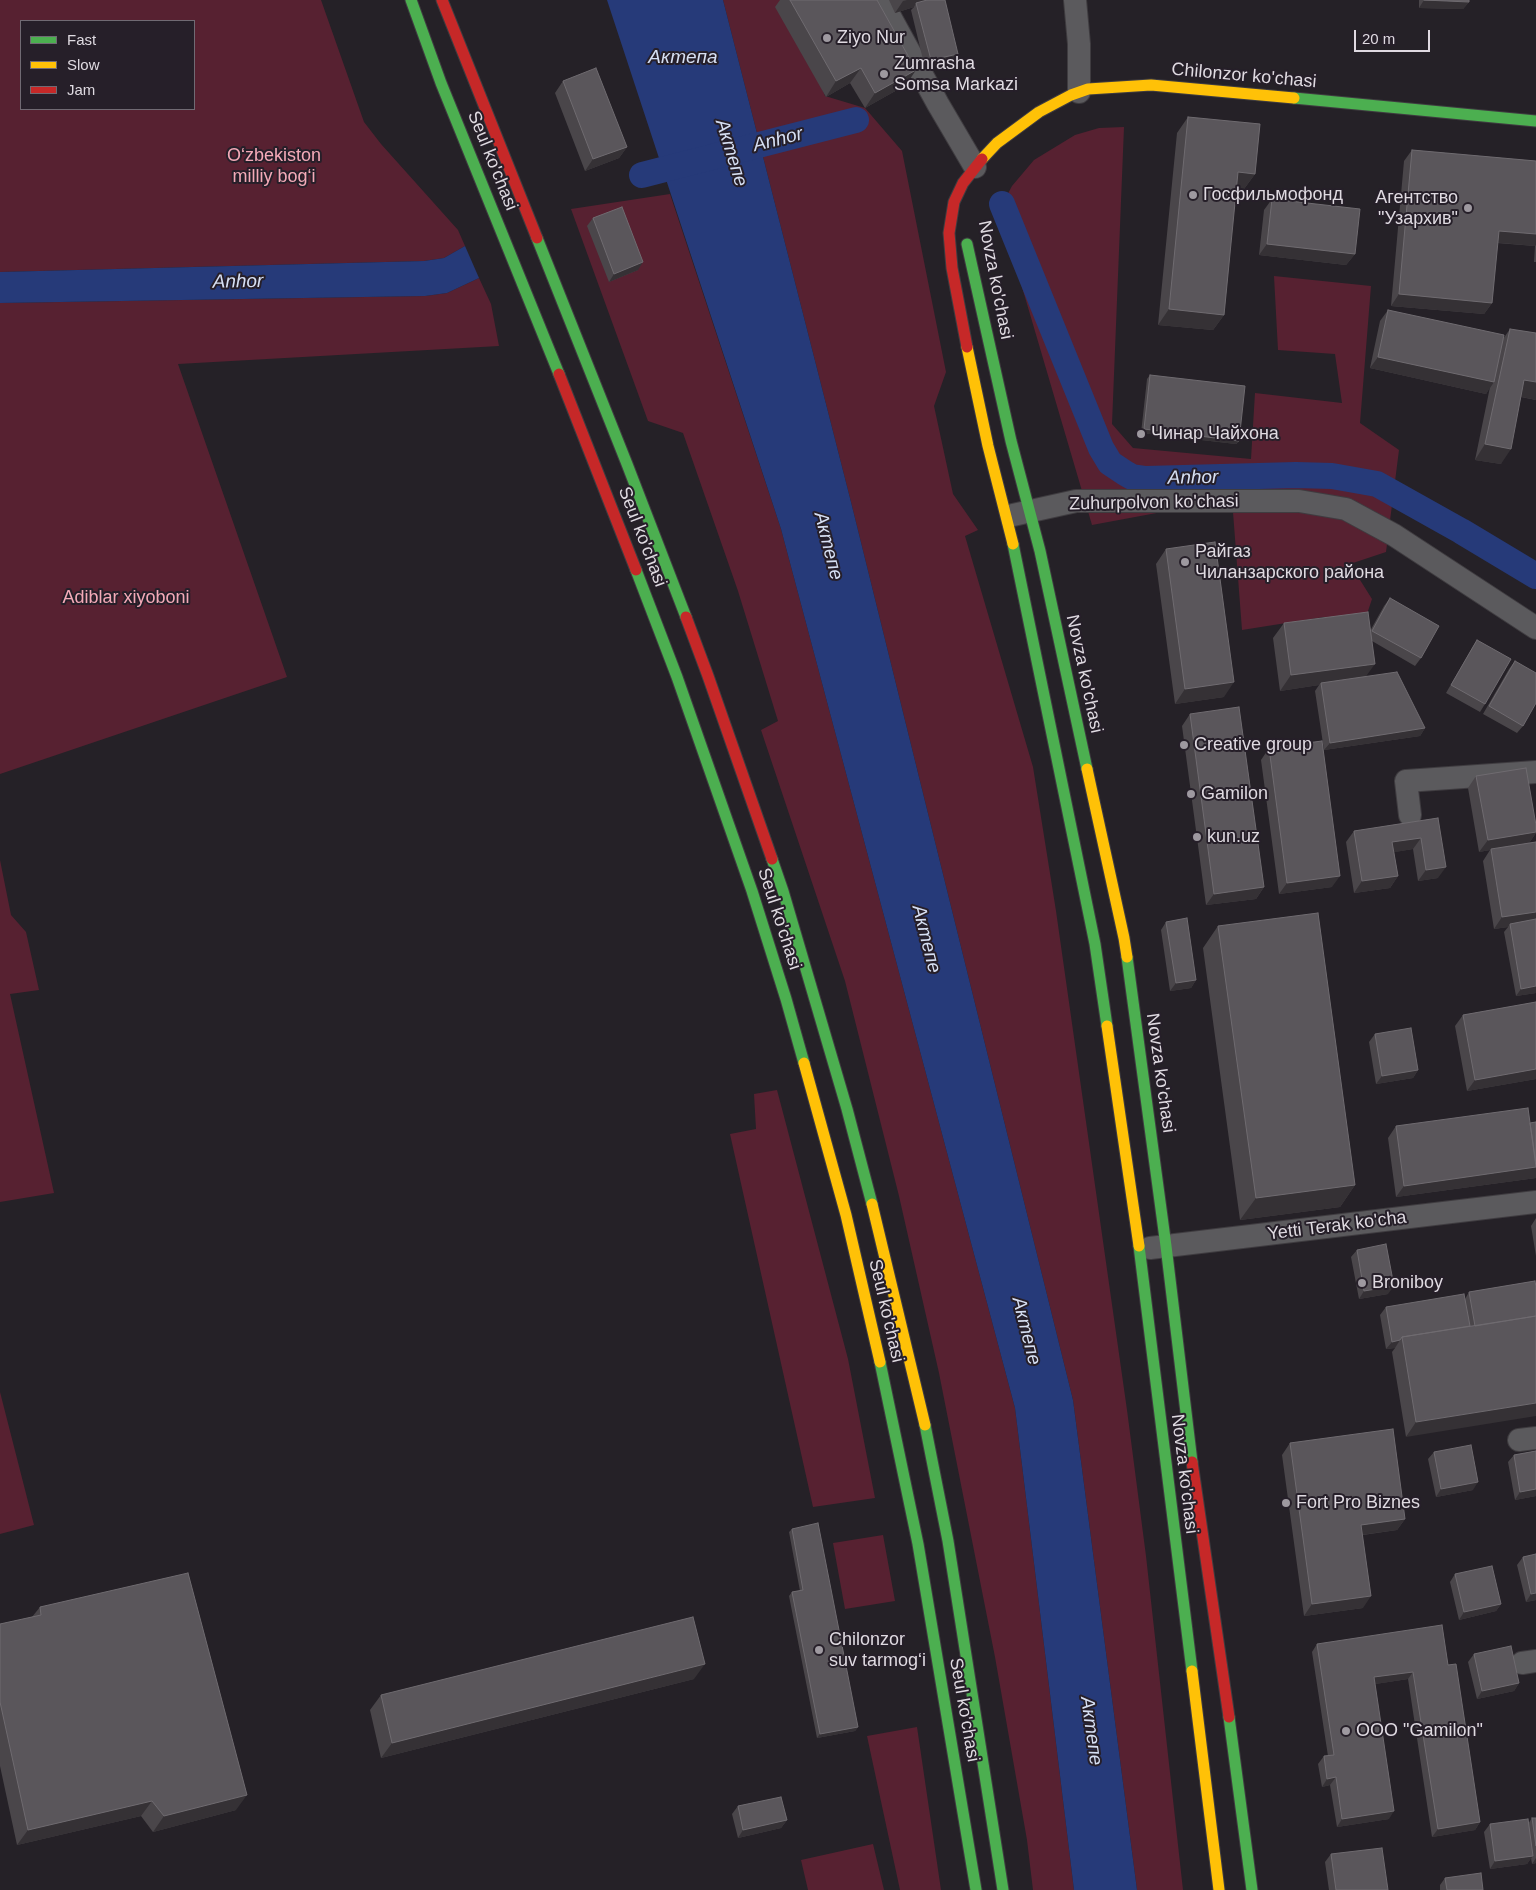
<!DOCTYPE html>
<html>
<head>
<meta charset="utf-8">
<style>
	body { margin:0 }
	#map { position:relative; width:1536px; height:1890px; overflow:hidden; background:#252127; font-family:Helvetica,sans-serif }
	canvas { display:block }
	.legend { position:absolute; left:20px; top:20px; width:175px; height:90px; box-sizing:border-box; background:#261f29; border:1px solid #706a73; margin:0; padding:6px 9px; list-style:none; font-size:15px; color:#dfdae1 }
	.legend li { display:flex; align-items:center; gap:10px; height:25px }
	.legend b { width:25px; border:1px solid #706a73 }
	.scale { position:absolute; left:1354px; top:30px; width:76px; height:22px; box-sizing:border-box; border:2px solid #dfdae1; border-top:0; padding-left:6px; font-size:15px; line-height:18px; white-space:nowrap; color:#dfdae1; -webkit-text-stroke:4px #261f29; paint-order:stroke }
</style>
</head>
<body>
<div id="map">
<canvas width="1536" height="1890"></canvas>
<ul class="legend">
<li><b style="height:6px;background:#4caf50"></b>Fast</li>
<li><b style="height:6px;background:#ffc107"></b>Slow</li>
<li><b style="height:6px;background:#c62828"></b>Jam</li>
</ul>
<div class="scale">20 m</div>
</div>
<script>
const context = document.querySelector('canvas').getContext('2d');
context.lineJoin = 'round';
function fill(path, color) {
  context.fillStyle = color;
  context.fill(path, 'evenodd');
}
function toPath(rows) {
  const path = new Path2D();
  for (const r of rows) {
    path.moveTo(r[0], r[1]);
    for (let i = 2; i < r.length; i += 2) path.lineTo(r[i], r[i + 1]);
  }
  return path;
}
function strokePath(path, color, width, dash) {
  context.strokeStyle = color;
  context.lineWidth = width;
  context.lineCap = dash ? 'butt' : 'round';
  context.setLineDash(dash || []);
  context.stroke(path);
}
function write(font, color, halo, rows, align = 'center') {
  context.font = font + ' Helvetica,sans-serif';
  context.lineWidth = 4;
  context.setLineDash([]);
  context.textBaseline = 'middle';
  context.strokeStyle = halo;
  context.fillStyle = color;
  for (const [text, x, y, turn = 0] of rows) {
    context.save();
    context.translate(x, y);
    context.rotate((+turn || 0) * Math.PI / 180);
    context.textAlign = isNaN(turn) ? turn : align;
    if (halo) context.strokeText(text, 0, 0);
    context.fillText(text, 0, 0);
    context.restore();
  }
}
const green = toPath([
	[0,0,321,0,364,122,381,144,458,230,465,246,444,258,424,261,0,272],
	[21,21,194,21,194,109,21,109],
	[723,0,788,0,825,96,865,108,902,151,946,372,934,406,953,494,978,530,965,536,1033,767,1056,911,1127,1410,1146,1556,1183,1890,1137,1890,1073,1400,851,502],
	[1124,127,1112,424,1133,448,1251,459,1255,393,1342,403,1335,354,1278,350,1274,276,1371,286,1360,423,1399,450,1386,552,1350,564,1372,599,1364,623,1324,617,1242,630,1232,499,1092,525,1002,219,1004,201,1012,186,1034,160,1075,135,1099,128],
	[670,194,781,529,1015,1408,1074,1890,1033,1890,1027,1840,995,1657,939,1373,899,1196,845,981,761,730,778,721,738,591,683,433,648,421,571,209],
	[479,278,491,304,499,346,178,364,287,677,0,774,0,303,425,296,447,293],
	[0,860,11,915,26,932,39,990,10,994,54,1193,0,1202],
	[777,1090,848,1359,875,1498,813,1507,730,1134,756,1129,754,1094],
	[0,1392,34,1525,0,1534],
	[883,1535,895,1601,845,1609,833,1543],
	[917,1727,941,1890,900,1890,867,1736],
	[873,1844,884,1890,808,1890,801,1860]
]);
const water = toPath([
	[607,0,723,0,851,502,1073,1400,1137,1890,1074,1890,1015,1408,781,529],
	[465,246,479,278,447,293,425,296,0,303,0,272,424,261,444,258]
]);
const canal = toPath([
	[642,175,856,120],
	[1002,204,1101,448,1110,463,1125,473,1132,477,1146,479,1296,475,1332,476,1377,484,1461,531,1536,576]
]);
const street = toPath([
	[881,0,938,104,975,167],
	[1075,0,1079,44,1079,92],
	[1013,515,1076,501,1299,501,1346,509,1394,535,1536,628],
	[1410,815,1406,781,1536,772],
	[1150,1248,1536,1202],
	[1519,1440,1536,1438],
	[1522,1663,1536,1661]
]);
const fast = toPath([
	[411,0,441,83,559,374],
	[1294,98,1536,121],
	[537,238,627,464,686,617],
	[967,244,1011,441,1040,551,1087,769],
	[1013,544,1095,944,1107,1026],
	[636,570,677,677,752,891,786,999,804,1063],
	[772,859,783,891,847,1109,872,1204],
	[1127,957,1166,1246,1192,1462],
	[1139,1246,1192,1671],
	[880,1362,918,1544,976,1890],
	[925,1425,948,1541,1003,1890],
	[1229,1717,1252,1890]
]);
const slow = toPath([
	[982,159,997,143,1039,112,1071,95,1088,89,1151,85,1294,98],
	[967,347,988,446,1013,544],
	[1087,769,1124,938,1127,957],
	[1107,1026,1139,1246],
	[804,1063,846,1215,880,1362],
	[872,1204,925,1425],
	[1192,1671,1219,1890]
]);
const jam = toPath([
	[442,0,537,238],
	[967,347,952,268,949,233,954,202,963,183,982,159],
	[559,374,636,570],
	[686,617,708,676,772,859],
	[1192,1462,1229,1717]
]);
const wall = toPath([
	[780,0,877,0,906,85,865,108,850,83,826,97,775,7],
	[889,0,945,0,953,62,925,68,911,10,914,7,895,13],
	[1419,0,1469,0,1469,2,1463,9,1419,8],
	[563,81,627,147,619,158,585,171,555,93],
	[1188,117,1255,174,1244,189,1236,188,1224,315,1213,330,1158,325,1177,133],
	[1412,150,1536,161,1536,262,1534,262,1535,246,1497,243,1492,303,1484,314,1391,306,1404,161],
	[1272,199,1355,254,1346,265,1259,255,1264,210],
	[593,218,638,270,609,282,587,226],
	[1388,310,1503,339,1510,329,1536,400,1521,397,1501,464,1475,460,1490,387,1486,394,1370,368,1380,321],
	[1150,375,1239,441,1236,444,1141,433,1147,379],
	[1166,549,1224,697,1175,704,1156,564],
	[1390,598,1421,658,1415,666,1372,641,1366,677,1425,728,1420,736,1324,750,1315,691,1319,685,1280,691,1273,638,1284,623,1370,631,1384,606],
	[1477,640,1485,704,1480,712,1446,693,1472,648],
	[1515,661,1523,726,1517,733,1483,714,1509,669],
	[1190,714,1264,887,1256,899,1206,905,1182,726],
	[1269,748,1332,887,1279,894,1261,760],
	[1476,776,1536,825,1536,833,1529,843,1536,842,1536,993,1516,996,1504,932,1508,927,1494,929,1483,861,1490,850,1479,852,1468,788],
	[1438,818,1438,878,1418,881,1413,849,1394,852,1398,876,1390,888,1354,893,1346,842,1354,831],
	[1166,922,1196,980,1191,988,1170,991,1161,930],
	[1218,926,1355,1185,1340,1207,1240,1220,1203,948],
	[1536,1002,1536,1079,1467,1091,1455,1026,1463,1015],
	[1375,1034,1418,1070,1413,1078,1376,1084,1369,1042],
	[1536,1122,1536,1178,1396,1197,1388,1138,1396,1126,1530,1123],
	[1536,1218,1536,1256,1531,1226],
	[1357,1250,1388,1294,1359,1299,1351,1257],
	[1535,1281,1406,1437,1392,1352,1395,1348,1386,1349,1380,1315,1386,1307,1465,1299,1469,1292],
	[1290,1443,1405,1519,1397,1530,1363,1535,1363,1608,1304,1616,1282,1455],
	[1536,1451,1536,1496,1515,1500,1508,1462,1514,1455],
	[1434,1452,1473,1490,1436,1497,1428,1459],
	[792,1529,858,1727,855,1731,817,1738,789,1596,792,1592,800,1591,789,1532],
	[1536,1554,1536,1600,1526,1602,1517,1565,1523,1557],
	[1455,1574,1501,1604,1496,1611,1459,1620,1450,1582],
	[40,1607,236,1810,153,1832,141,1816,17,1845,0,1766,0,1624,32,1617],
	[1317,1644,1448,1665,1480,1822,1475,1830,1432,1837,1408,1679,1375,1684,1389,1819,1337,1827,1330,1785,1322,1787,1318,1764,1324,1756,1328,1756,1312,1652],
	[1474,1654,1519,1683,1514,1691,1477,1699,1468,1662],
	[694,1679,381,1758,370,1710,381,1695],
	[738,1806,787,1820,781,1828,738,1838,732,1814],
	[1532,1818,1536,1818,1536,1863,1532,1864,1531,1858,1527,1864,1490,1869,1484,1832,1490,1824,1528,1824],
	[1331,1854,1388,1890,1329,1890,1325,1862],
	[1445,1878,1483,1890,1440,1890,1440,1885]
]);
const shadedWall = toPath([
	[907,0,931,0,916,3,914,7,895,13,903,1],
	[1424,0,1469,2,1463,9,1419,8],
	[958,54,953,62,925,68,931,60],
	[861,68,850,83,826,97,836,81],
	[916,70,906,85,865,108,875,93],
	[627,147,619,158,585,171,593,159],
	[1238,172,1255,174,1244,189,1227,187],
	[1499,231,1536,234,1536,245,1535,246,1490,242],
	[1267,244,1355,254,1346,265,1259,255],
	[643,262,638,270,609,282,614,274],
	[1399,294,1492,303,1484,314,1391,306],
	[1169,309,1224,315,1213,330,1158,325],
	[1378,357,1494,382,1486,394,1370,368],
	[1524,380,1536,382,1536,400,1513,395],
	[1144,429,1239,441,1236,444,1141,433],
	[1485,444,1511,449,1501,464,1475,460],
	[1375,664,1364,679,1321,683,1319,685,1280,691,1291,675],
	[1234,682,1224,697,1175,704,1185,689],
	[1425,728,1420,736,1324,750,1330,743],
	[1536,832,1536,833,1529,843,1479,852,1488,840],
	[1421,838,1413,849,1384,854,1392,842],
	[1446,867,1438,878,1418,881,1426,870],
	[1340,876,1332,887,1279,894,1287,883],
	[1398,876,1390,888,1354,893,1362,881],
	[1264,887,1256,899,1206,905,1214,894],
	[1536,912,1536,922,1510,924,1508,927,1494,929,1502,917],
	[1196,980,1191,988,1170,991,1176,983],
	[1536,986,1536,993,1516,996,1521,989],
	[1536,1069,1536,1079,1467,1091,1475,1080],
	[1418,1070,1413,1078,1376,1084,1382,1076],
	[1536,1167,1536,1178,1396,1197,1404,1186],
	[1355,1185,1340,1207,1240,1220,1256,1198],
	[1394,1286,1388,1294,1359,1299,1364,1291],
	[1400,1340,1395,1348,1386,1349,1392,1342],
	[1536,1403,1536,1416,1406,1437,1416,1422],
	[1478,1482,1473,1490,1436,1497,1441,1489],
	[1536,1489,1536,1496,1515,1500,1520,1492],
	[1405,1519,1397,1530,1353,1536,1361,1525],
	[1536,1593,1536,1600,1526,1602,1531,1594],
	[1371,1596,1363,1608,1304,1616,1312,1604],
	[1501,1604,1496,1611,1459,1620,1464,1612],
	[705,1664,694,1679,381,1758,392,1743],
	[1413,1672,1408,1679,1369,1685,1374,1677],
	[1519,1683,1514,1691,1477,1699,1482,1691],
	[858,1727,855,1731,817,1738,820,1734],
	[1336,1777,1330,1785,1322,1787,1327,1779],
	[247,1795,236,1810,153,1832,164,1816],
	[152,1801,141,1816,17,1845,28,1830],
	[1394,1811,1389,1819,1337,1827,1342,1819],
	[787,1820,781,1828,738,1838,743,1830],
	[1480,1822,1475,1830,1432,1837,1438,1829],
	[1533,1856,1527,1864,1490,1869,1495,1861],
	[1536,1858,1536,1863,1532,1864]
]);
const building = toPath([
	[790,0,877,0,916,70,875,93,861,68,836,81,790,0],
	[927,0,945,0,958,54,931,60,916,3,927,0],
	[1424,0,1469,0,1469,2,1424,0],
	[596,68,627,147,593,159,563,81,596,68],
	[1188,117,1260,124,1255,174,1238,172,1224,315,1169,309,1188,117],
	[1412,150,1536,161,1536,234,1499,231,1492,303,1399,294,1412,150],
	[1272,199,1360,209,1355,254,1267,244,1272,199],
	[622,207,643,262,614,274,593,218,622,207],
	[1388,310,1504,335,1494,382,1378,357,1388,310],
	[1510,329,1536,333,1536,382,1524,380,1511,449,1485,444,1510,329],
	[1150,375,1245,386,1239,441,1144,429,1150,375],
	[1215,542,1234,682,1185,689,1166,549,1215,542],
	[1390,598,1439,626,1421,658,1372,631,1390,598],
	[1368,612,1375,664,1291,675,1284,623,1368,612],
	[1477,640,1511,659,1485,704,1451,685,1477,640],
	[1515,661,1536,673,1536,703,1523,726,1489,706,1515,661],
	[1397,672,1425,728,1330,743,1321,683,1397,672],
	[1239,707,1264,887,1214,894,1190,714,1239,707],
	[1322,741,1340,876,1287,883,1269,748,1322,741],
	[1526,768,1536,825,1536,832,1488,840,1476,776,1526,768],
	[1438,818,1446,867,1426,870,1421,838,1392,842,1398,876,1362,881,1354,831,1438,818],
	[1536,842,1536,912,1502,917,1491,849,1536,842],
	[1318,913,1355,1185,1256,1198,1218,926,1318,913],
	[1187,918,1196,980,1176,983,1166,922,1187,918],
	[1536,919,1536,986,1521,989,1510,924,1536,919],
	[1536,1002,1536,1069,1475,1080,1463,1015,1536,1002],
	[1411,1028,1418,1070,1382,1076,1375,1034,1411,1028],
	[1528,1108,1536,1167,1404,1186,1396,1126,1528,1108],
	[1536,1122,1536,1163,1530,1123,1536,1122],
	[1386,1244,1394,1286,1364,1291,1357,1250,1386,1244],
	[1535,1281,1536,1287,1536,1316,1475,1326,1469,1292,1535,1281],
	[1464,1294,1470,1326,1402,1337,1400,1340,1392,1342,1386,1307,1464,1294],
	[1536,1316,1536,1403,1416,1422,1402,1337,1536,1316],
	[1393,1429,1405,1519,1361,1525,1371,1596,1312,1604,1290,1443,1393,1429],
	[1471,1445,1478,1482,1441,1489,1434,1452,1471,1445],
	[1536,1451,1536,1489,1520,1492,1514,1455,1536,1451],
	[818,1523,858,1727,820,1734,792,1592,803,1590,792,1529,818,1523],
	[1536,1554,1536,1593,1531,1594,1523,1557,1536,1554],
	[1492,1566,1501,1604,1464,1612,1455,1574,1492,1566],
	[188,1573,247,1795,164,1816,152,1801,28,1830,0,1702,0,1624,41,1615,40,1607,188,1573],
	[693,1617,705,1664,392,1743,381,1695,693,1617],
	[1442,1625,1448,1665,1456,1664,1480,1822,1438,1829,1413,1672,1374,1677,1394,1811,1342,1819,1336,1777,1327,1779,1324,1756,1334,1755,1317,1644,1442,1625],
	[1511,1646,1519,1683,1482,1691,1474,1654,1511,1646],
	[781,1797,787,1820,743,1830,738,1806,781,1797],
	[1532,1818,1536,1818,1536,1846,1532,1818],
	[1528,1819,1533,1856,1495,1861,1490,1824,1528,1819],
	[1382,1848,1388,1890,1336,1890,1331,1854,1382,1848],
	[1481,1873,1483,1890,1447,1890,1445,1878,1481,1873]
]);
const markers = [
	[827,38,5,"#9e99a0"],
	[884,74,5,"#9e99a0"],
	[1193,195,5,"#9e99a0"],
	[1468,208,5,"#9e99a0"],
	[1141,434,5,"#9e99a0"],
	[1185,562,5,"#9e99a0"],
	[1184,745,5,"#9e99a0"],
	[1191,794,5,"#9e99a0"],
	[1197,837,5,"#9e99a0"],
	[1362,1283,5,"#9e99a0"],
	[1286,1503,5,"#9e99a0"],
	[819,1650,5,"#9e99a0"],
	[1346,1731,5,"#9e99a0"]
];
const poiNames = [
	["Ziyo Nur",837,38],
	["Zumrasha",894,64],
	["Somsa Markazi",894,85],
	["Госфильмофонд",1203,195],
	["Агентство",1458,198,"right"],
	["\"Узархив\"",1458,219,"right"],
	["Чинар Чайхона",1151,434],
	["Райгаз",1195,552],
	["Чиланзарского района",1195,573],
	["Creative group",1194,745],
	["Gamilon",1201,794],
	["kun.uz",1207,837],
	["Broniboy",1372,1283],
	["Fort Pro Biznes",1296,1503],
	["Chilonzor",829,1640],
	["suv tarmog‘i",829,1661],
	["ООО \"Gamilon\"",1356,1731]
];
const streetNames = [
	["Chilonzor ko'chasi",1244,76,5],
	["Seul ko'chasi",492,161,68],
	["Novza ko'chasi",995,280,79],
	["Zuhurpolvon ko'chasi",1154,503,-1],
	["Seul ko'chasi",642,537,69],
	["Novza ko'chasi",1084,674,78],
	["Seul ko'chasi",779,919,72],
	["Novza ko'chasi",1160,1073,82],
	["Yetti Terak ko'cha",1337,1226,-7],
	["Seul ko'chasi",886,1311,77],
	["Novza ko'chasi",1184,1474,83],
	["Seul ko'chasi",964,1710,80]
];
const parkNames = [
	["Oʻzbekiston",274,156],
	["milliy bogʻi",274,177],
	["Adiblar xiyoboni",126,598]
];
const waterNames = [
	["Актепа",683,58],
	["Anhor",778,140,-14],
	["Актепе",731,153,73],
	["Anhor",238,282,-1],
	["Anhor",1193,478,-1],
	["Актепе",828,546,76],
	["Актепе",926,939,76],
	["Актепе",1026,1331,76],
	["Актепе",1091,1731,82]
];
fill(green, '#572131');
fill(water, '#263a79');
strokePath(canal, '#263a79', 26);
strokePath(street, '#3f3c40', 24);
strokePath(fast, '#3f3c40', 13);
strokePath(slow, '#3f3c40', 13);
strokePath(jam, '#3f3c40', 13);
strokePath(street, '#5b5a5d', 22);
strokePath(fast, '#4caf50', 11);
strokePath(slow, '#ffc107', 11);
strokePath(jam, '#c62828', 11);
fill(wall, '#4a464a');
fill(shadedWall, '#353135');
fill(building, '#5a565b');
strokePath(building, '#6f6b70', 1);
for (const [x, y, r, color] of markers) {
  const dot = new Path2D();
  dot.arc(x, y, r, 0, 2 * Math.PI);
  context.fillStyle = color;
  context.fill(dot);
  strokePath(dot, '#261f29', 2);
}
write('18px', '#dfdae1', '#261f29', poiNames, 'left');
write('18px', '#dfdae1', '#261f29', streetNames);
write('18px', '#f4aab8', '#261f29', parkNames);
write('italic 19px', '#d6dff3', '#261f29', waterNames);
</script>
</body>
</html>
